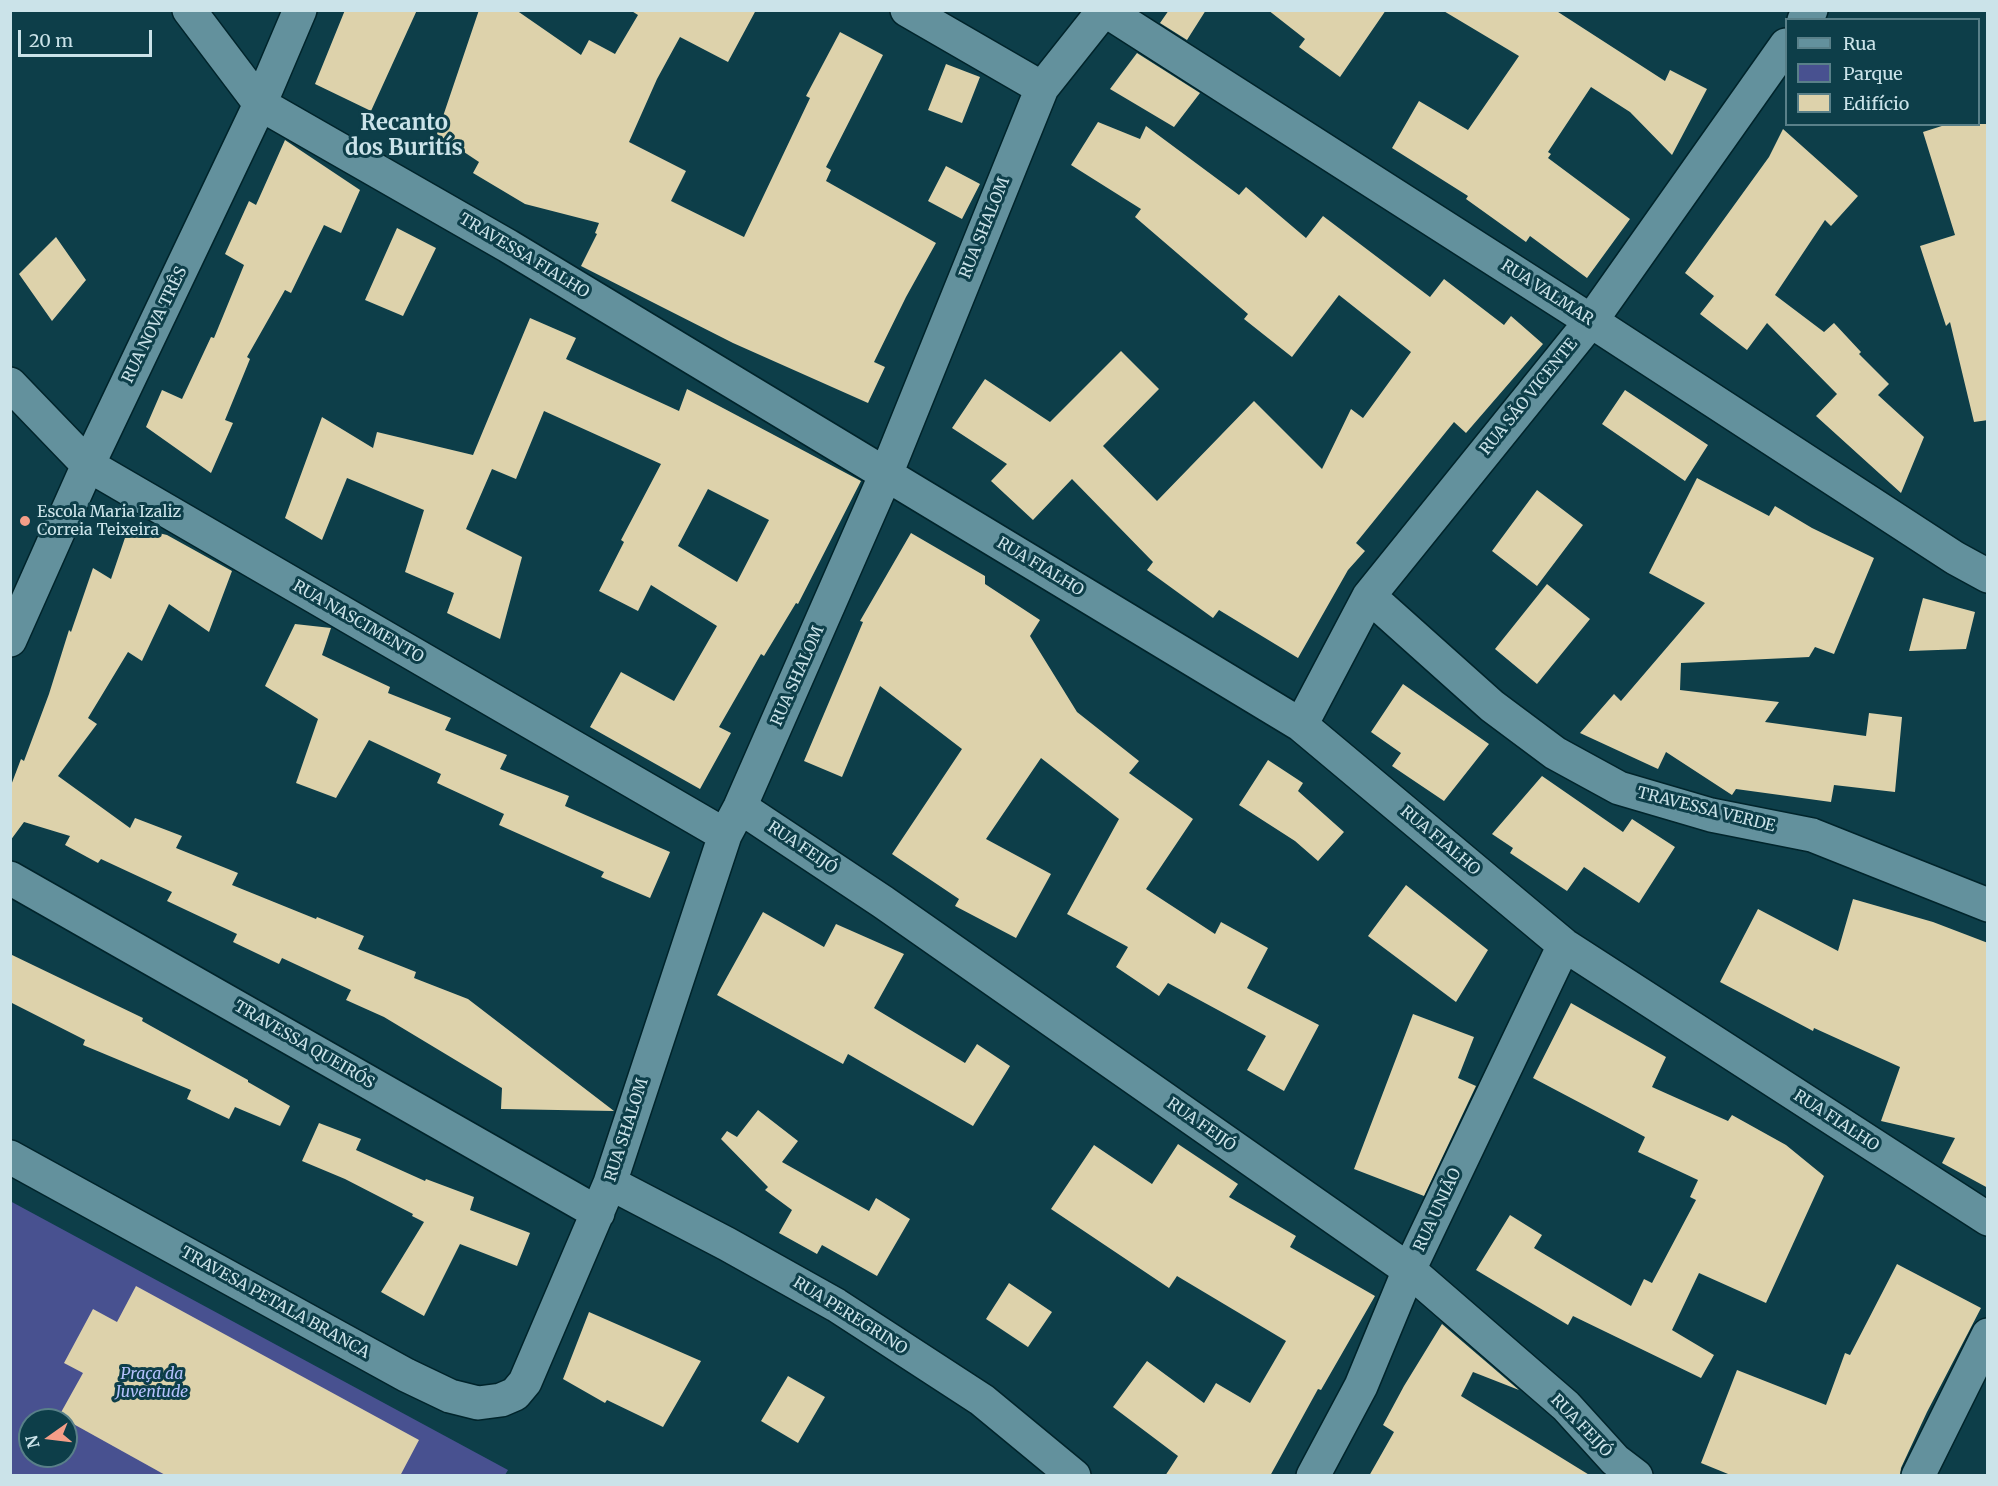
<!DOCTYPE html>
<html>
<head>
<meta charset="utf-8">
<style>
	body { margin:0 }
	#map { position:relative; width:1998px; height:1486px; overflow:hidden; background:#0d3e49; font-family:Merriweather,serif }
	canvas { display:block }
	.frame { position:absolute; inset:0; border:12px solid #cbe3e9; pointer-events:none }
	.legend { position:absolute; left:1785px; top:18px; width:195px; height:108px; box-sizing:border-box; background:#0d3e49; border:2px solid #598089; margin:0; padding:8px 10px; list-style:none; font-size:18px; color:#cbe3e9 }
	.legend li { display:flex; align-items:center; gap:12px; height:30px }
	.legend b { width:30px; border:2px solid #598089 }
	.north { position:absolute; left:18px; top:1408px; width:60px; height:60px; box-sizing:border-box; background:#0d3e49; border:2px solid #598089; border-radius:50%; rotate:256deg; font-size:16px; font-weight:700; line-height:24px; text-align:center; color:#cbe3e9 }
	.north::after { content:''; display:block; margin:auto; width:21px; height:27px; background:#f49e88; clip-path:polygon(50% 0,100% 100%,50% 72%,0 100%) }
	.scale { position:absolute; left:18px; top:30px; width:134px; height:27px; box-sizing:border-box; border:3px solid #cbe3e9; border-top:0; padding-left:8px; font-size:18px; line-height:21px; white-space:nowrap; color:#cbe3e9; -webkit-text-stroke:4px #0d3e49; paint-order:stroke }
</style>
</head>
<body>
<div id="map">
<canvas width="1998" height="1486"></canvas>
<div class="frame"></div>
<ul class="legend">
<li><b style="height:8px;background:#63919d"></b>Rua</li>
<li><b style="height:16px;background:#485190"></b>Parque</li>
<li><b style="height:16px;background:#ddd2ab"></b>Edifício</li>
</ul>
<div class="north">N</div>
<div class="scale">20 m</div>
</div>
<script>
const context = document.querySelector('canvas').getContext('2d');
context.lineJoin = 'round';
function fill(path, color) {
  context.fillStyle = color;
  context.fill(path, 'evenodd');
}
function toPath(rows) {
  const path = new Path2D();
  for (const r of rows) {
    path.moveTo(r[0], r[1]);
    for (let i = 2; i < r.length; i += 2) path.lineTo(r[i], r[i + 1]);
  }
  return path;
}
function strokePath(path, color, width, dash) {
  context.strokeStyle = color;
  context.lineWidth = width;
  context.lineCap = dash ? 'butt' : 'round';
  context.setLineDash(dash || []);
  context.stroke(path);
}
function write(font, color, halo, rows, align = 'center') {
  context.font = font + ' Merriweather,serif';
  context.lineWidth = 6;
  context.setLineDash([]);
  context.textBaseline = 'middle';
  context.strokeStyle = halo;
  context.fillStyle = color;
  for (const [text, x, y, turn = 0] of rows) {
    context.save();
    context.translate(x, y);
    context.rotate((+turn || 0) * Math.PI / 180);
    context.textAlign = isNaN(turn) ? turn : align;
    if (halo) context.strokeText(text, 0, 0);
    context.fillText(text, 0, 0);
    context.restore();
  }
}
const green = toPath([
	[10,1201,508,1470,505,1475,11,1475],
	[30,1420,66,1420,66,1456,30,1456]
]);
const building = toPath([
	[345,10,417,10,371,111,315,84],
	[479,10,516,10,581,55,589,40,615,54,638,15,630,10,756,10,728,62,680,37,657,79,629,142,686,171,671,201,744,237,810,98,806,96,840,32,883,55,826,167,831,170,826,181,936,243,906,297,874,362,885,367,868,403,733,343,581,266,597,234,595,233,599,223,525,204,473,173,479,162,437,134],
	[1169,10,1206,10,1187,40,1160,23],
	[1268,10,1386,10,1340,77,1299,47,1305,39],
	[1442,10,1555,10,1665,81,1670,70,1707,89,1672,155,1630,112,1591,87,1548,152,1551,154,1548,158,1630,219,1587,278,1530,236,1526,242,1466,199,1468,196,1392,148,1419,101,1468,130,1519,56],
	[1137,53,1200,93,1174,127,1110,89],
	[946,64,980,77,962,123,928,110],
	[1098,122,1140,139,1146,126,1239,195,1246,187,1306,238,1323,216,1430,297,1444,279,1504,325,1511,316,1543,344,1466,433,1454,422,1356,543,1365,551,1348,570,1298,658,1219,610,1213,618,1147,570,1153,562,1072,479,1033,520,991,481,1007,464,952,428,985,379,1050,422,1121,351,1159,389,1103,446,1157,501,1254,401,1322,469,1351,409,1363,418,1411,352,1339,295,1292,357,1244,319,1248,314,1135,217,1141,209,1071,165],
	[1948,124,1988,124,1988,420,1974,422,1950,322,1946,326,1920,246,1955,235,1923,132],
	[1783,129,1858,196,1831,226,1825,220,1775,295,1824,332,1834,323,1861,352,1859,354,1889,384,1878,395,1924,437,1901,493,1816,416,1837,394,1767,323,1747,350,1700,314,1714,296,1685,273,1769,157],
	[285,140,360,190,341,233,324,225,291,293,285,290,247,357,250,359,225,420,233,423,211,473,146,427,162,390,182,399,211,337,214,338,244,265,225,254,249,201,256,205],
	[946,166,980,184,962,219,928,201],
	[397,228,436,248,403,316,365,300],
	[56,237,86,280,52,321,19,274],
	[530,318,576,338,566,359,679,411,687,389,861,481,798,604,796,603,764,656,761,654,719,727,731,733,700,789,590,727,621,672,674,701,717,626,651,585,638,611,599,591,624,542,621,540,661,464,544,411,516,479,492,469,466,529,522,557,500,639,447,613,454,593,405,572,424,510,347,478,322,540,285,518,322,417,373,448,377,432,473,455],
	[708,489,769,520,737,582,678,546],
	[1625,390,1708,445,1685,481,1602,424],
	[1697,478,1769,516,1775,506,1812,528,1874,558,1834,654,1815,647,1809,657,1681,663,1680,690,1779,702,1765,722,1866,736,1869,713,1902,717,1895,792,1834,785,1831,802,1736,789,1732,795,1666,752,1658,769,1580,733,1614,694,1621,701,1705,603,1649,573],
	[1537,490,1583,525,1537,586,1492,551],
	[129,526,167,535,232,571,209,632,169,604,142,661,128,652,88,718,97,724,58,776,130,828,135,818,182,836,176,848,238,873,232,885,316,919,317,917,364,936,358,949,416,972,414,978,468,999,614,1111,501,1109,502,1088,384,1017,346,1000,351,990,282,958,279,964,233,942,237,934,167,901,172,892,101,859,98,863,65,845,70,836,24,822,10,841,10,788,21,759,24,761,49,694,69,630,71,632,93,568,111,579],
	[911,533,985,576,985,584,1040,620,1030,636,1077,712,1139,761,1129,773,1193,819,1146,889,1215,934,1221,922,1268,948,1247,988,1319,1025,1284,1091,1247,1070,1266,1036,1168,983,1159,996,1116,967,1128,947,1067,914,1119,819,1041,758,986,839,1051,874,1016,938,955,906,959,899,892,854,962,749,880,686,842,777,804,761,863,622,860,621],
	[1547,584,1590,619,1537,684,1495,649],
	[1923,598,1975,612,1966,649,1909,651],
	[295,624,331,628,322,655,390,687,388,693,451,718,445,730,507,755,500,769,569,796,565,806,670,852,650,898,601,877,604,872,499,825,504,814,437,783,441,774,369,740,336,798,296,783,318,719,265,686],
	[1403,684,1489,744,1444,801,1392,766,1401,753,1371,732],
	[1268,760,1303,783,1298,791,1344,832,1318,861,1295,841,1239,805],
	[1542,776,1623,832,1632,819,1675,847,1639,903,1584,867,1567,891,1510,853,1513,848,1492,834],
	[1406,885,1488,950,1456,1002,1368,936],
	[1853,899,1933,922,1988,943,1988,1188,1942,1163,1955,1138,1881,1121,1900,1067,1814,1028,1813,1031,1720,982,1758,909,1838,951],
	[763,912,824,947,836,924,904,954,874,1008,965,1063,977,1044,1010,1066,973,1126,848,1054,843,1064,717,995],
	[10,954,143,1018,142,1021,248,1080,248,1082,290,1106,280,1126,235,1107,229,1119,187,1099,191,1090,83,1045,85,1040,10,1002],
	[1571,1003,1666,1057,1652,1087,1728,1121,1732,1115,1786,1145,1824,1176,1766,1303,1699,1273,1672,1330,1714,1355,1701,1378,1573,1316,1568,1325,1476,1270,1510,1215,1542,1235,1534,1248,1631,1306,1644,1279,1652,1283,1696,1200,1690,1197,1698,1180,1638,1152,1645,1137,1533,1078],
	[1413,1014,1474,1037,1458,1078,1476,1086,1424,1196,1354,1169],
	[758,1110,798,1141,782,1162,869,1211,876,1198,910,1219,877,1276,822,1245,817,1254,779,1233,792,1210,765,1190,768,1187,721,1139,727,1131,737,1137],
	[319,1123,361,1139,356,1150,425,1181,426,1179,474,1197,470,1210,530,1233,517,1266,460,1244,424,1316,381,1292,424,1222,412,1216,413,1214,345,1179,302,1161],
	[1178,1144,1238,1184,1229,1197,1296,1236,1290,1247,1375,1296,1321,1390,1318,1389,1270,1476,1165,1476,1178,1456,1113,1407,1147,1361,1204,1403,1216,1383,1250,1403,1286,1341,1177,1276,1169,1288,1051,1209,1094,1145,1152,1184],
	[1897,1264,1981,1308,1927,1412,1901,1468,1900,1476,1733,1476,1701,1463,1737,1370,1826,1405,1845,1353,1850,1355],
	[1009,1283,1052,1312,1028,1347,986,1319],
	[136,1286,419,1440,400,1476,167,1476,59,1416,83,1373,64,1363,93,1309,117,1322],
	[589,1312,701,1361,663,1427,607,1400,605,1403,563,1379],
	[1442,1324,1519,1390,1473,1372,1461,1396,1591,1476,1369,1476,1394,1432,1383,1425,1404,1386],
	[788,1376,825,1397,798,1443,761,1421]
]);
const minor = toPath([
	[189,10,260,104,508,246,1301,725,1564,945,1988,1219],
	[907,10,1042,88],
	[1105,10,1591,321,1955,558,1988,576],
	[1804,20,1811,10],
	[10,384,88,465,725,835],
	[1369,596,1492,706,1555,753,1619,788,1711,815,1812,835,1988,905],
	[10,640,88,465,260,104,300,10],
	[1301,725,1369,596,1591,321,1786,45],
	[740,807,883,902,1409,1270,1566,1406,1615,1460,1636,1476],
	[10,878,598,1213],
	[10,1157,406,1375,450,1396,478,1403,501,1400,515,1394,525,1382,610,1183,725,835,740,807,886,474,1042,88,1104,10],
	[610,1183,727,1244,836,1305,982,1400,1074,1476],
	[1313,1476,1361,1386,1409,1270,1564,945],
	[1918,1476,1988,1335]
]);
const markers = [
	[25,521,6,"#f49e88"]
];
const streetNames = [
	["RUA SHALOM",985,228,-68],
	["TRAVESSA FIALHO",524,256,31],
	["RUA VALMAR",1547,293,33],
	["RUA NOVA TRÊS",155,325,-64],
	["RUA SÃO VICENTE",1529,397,-51],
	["RUA FIALHO",1040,567,31],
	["RUA NASCIMENTO",358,622,30],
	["RUA SHALOM",798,676,-66],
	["TRAVESSA VERDE",1706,810,14],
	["RUA FIALHO",1440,841,40],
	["RUA FEIJÓ",802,848,34],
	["TRAVESSA QUEIRÓS",304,1045,30],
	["RUA FIALHO",1836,1121,33],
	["RUA FEIJÓ",1201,1125,35],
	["RUA SHALOM",627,1130,-72],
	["RUA UNIÃO",1438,1210,-65],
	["TRAVESA PETALA BRANCA",275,1303,29],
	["RUA PEREGRINO",850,1316,32],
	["RUA FEIJÓ",1581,1426,46]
];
const poiNames = [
	["Escola Maria Izaliz",37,512],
	["Correia Teixeira",37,530]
];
const parkNames = [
	["Praça da",152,1374],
	["Juventude",152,1392]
];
const districtNames = [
	["Recanto",404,124],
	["dos Buritís",404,149]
];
fill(green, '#485190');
fill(building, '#ddd2ab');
strokePath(minor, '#00242b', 36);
strokePath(minor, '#63919d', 33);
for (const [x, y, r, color] of markers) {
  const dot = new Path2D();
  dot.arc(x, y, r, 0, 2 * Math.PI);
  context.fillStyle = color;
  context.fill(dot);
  strokePath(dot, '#0d3e49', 2);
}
write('16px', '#cbe3e9', '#0d3e49', streetNames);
write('16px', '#cbe3e9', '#0d3e49', poiNames, 'left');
write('italic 16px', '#b4c1fc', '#0d3e49', parkNames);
write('bold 22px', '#cbe3e9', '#0d3e49', districtNames);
</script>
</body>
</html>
